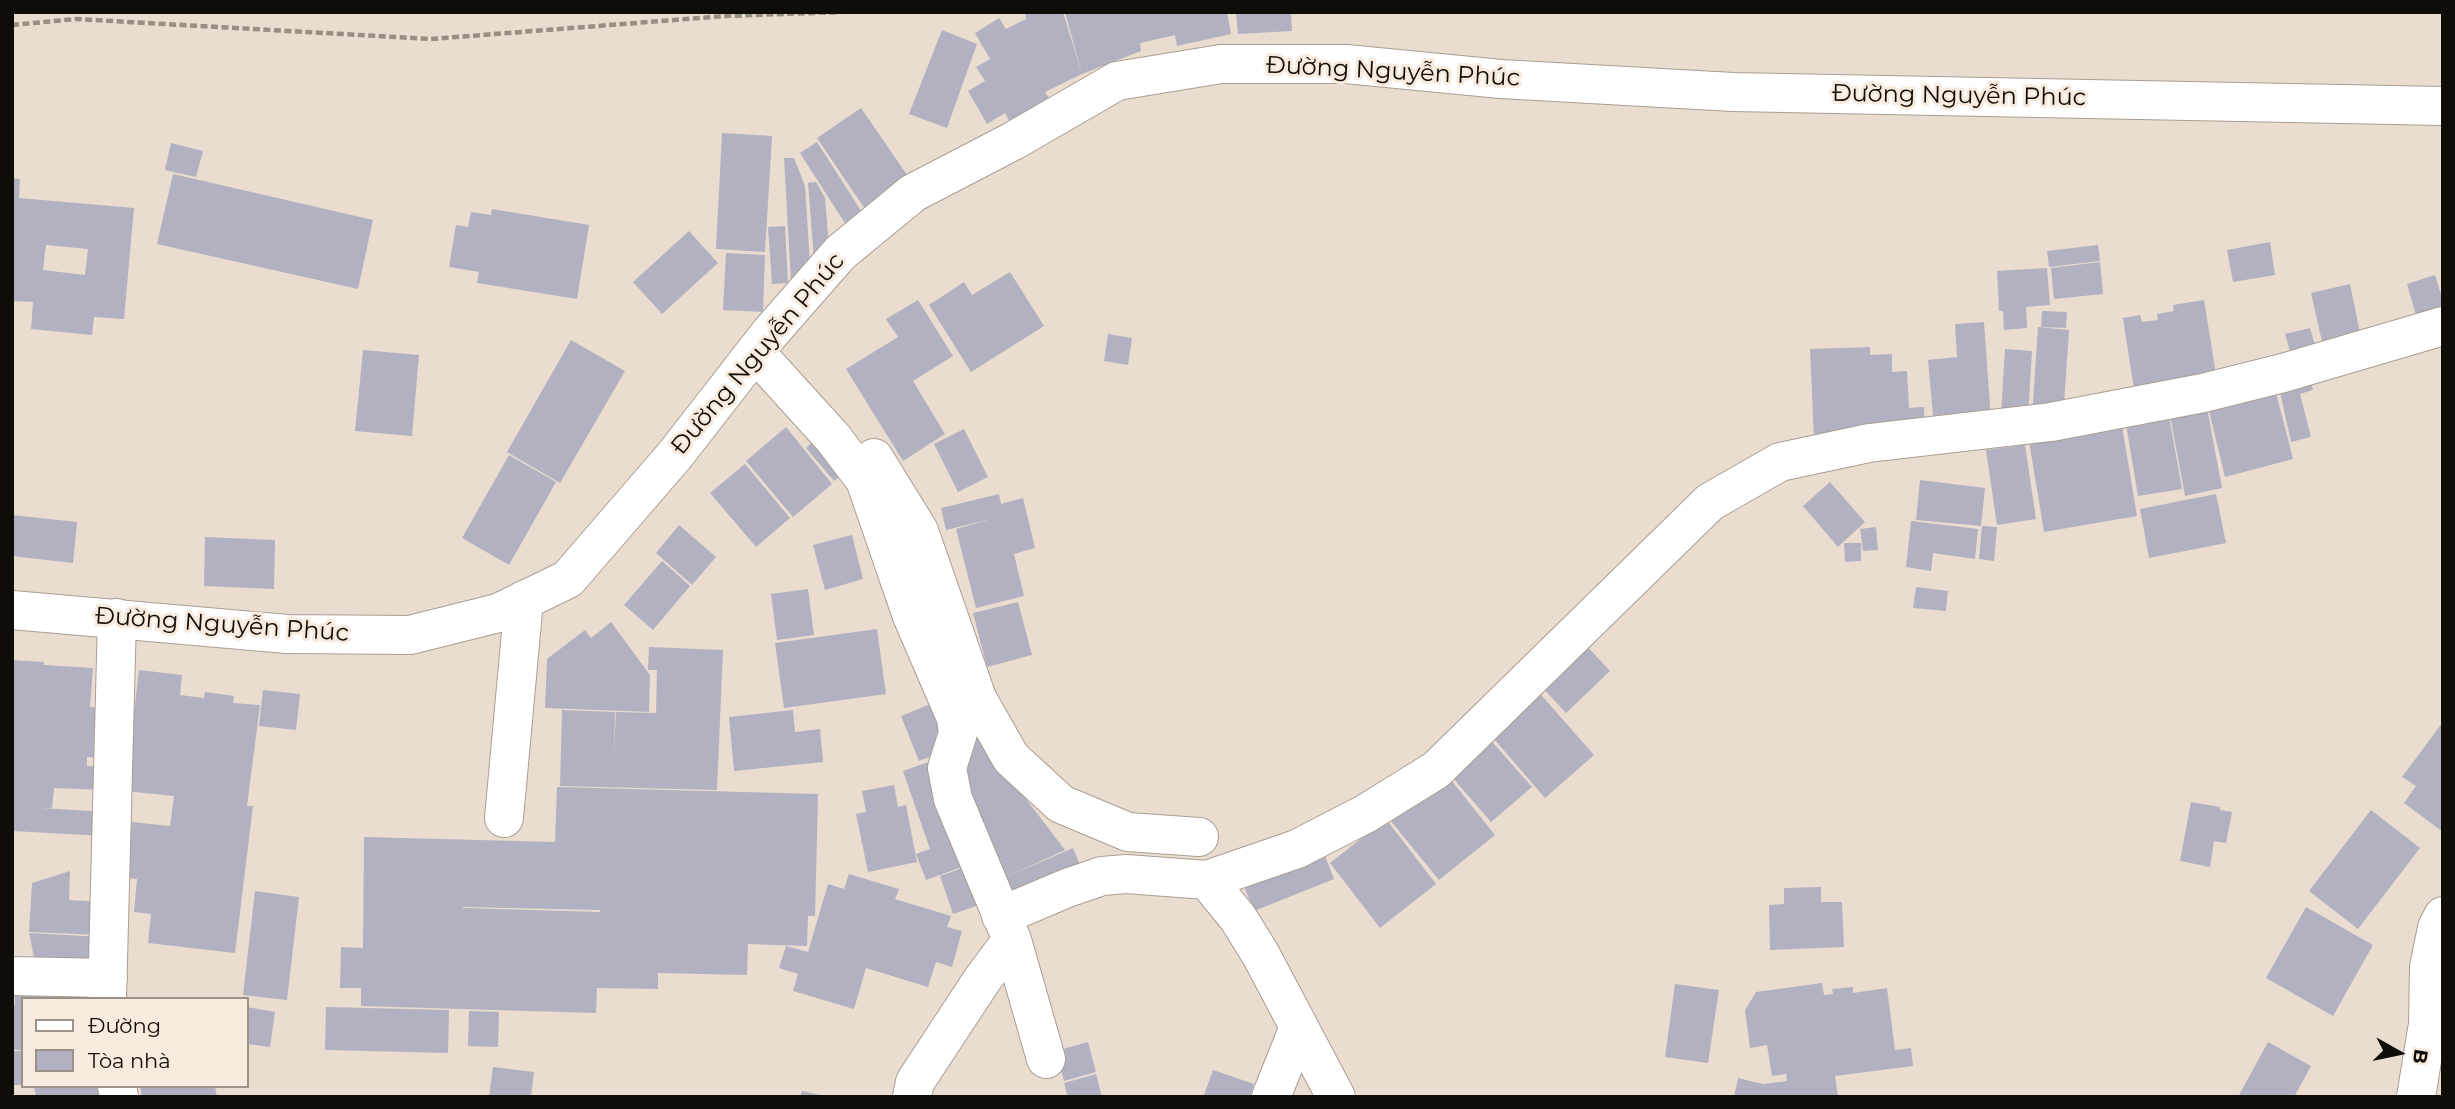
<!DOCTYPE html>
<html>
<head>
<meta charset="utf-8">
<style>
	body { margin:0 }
	#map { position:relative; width:2455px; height:1109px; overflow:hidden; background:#eaddd0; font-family:Montserrat,sans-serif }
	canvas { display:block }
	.frame { position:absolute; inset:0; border:14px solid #100c08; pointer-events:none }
	.legend { position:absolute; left:21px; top:997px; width:228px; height:91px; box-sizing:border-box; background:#f8eadd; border:2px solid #9b9188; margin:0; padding:9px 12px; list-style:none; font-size:21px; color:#100c08 }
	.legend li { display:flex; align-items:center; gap:14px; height:35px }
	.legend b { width:35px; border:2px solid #9b9188 }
	.north { position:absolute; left:2364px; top:1018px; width:70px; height:70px; -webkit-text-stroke:5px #f8eadd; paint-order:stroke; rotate:99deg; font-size:19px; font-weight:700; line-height:28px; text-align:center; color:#100c08 }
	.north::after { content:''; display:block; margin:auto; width:24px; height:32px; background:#100c08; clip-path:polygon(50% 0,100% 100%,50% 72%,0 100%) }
</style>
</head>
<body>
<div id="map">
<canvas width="2455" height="1109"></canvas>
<div class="frame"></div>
<ul class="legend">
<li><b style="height:9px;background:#fff"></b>Đường</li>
<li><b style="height:19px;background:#b1b1c1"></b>Tòa nhà</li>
</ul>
<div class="north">B</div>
</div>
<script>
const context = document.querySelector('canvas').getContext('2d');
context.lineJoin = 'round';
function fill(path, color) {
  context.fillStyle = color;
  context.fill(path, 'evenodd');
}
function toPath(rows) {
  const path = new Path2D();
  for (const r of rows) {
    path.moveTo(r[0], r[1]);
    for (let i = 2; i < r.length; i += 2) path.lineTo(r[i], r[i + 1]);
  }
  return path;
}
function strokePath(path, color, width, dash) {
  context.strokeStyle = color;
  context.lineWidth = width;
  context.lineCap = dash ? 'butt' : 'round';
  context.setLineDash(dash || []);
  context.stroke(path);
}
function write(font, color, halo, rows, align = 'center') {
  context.font = font + ' Montserrat,sans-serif';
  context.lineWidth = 6;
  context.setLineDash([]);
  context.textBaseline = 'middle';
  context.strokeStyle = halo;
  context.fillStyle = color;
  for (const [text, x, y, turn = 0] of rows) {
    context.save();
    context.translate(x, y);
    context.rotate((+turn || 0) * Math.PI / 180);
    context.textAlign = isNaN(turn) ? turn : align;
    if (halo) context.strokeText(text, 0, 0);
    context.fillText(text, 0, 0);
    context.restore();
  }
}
const building = toPath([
	[1025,12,1063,12,1082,74,1045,92,1049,98,1010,122,1005,113,987,124,968,91,985,81,976,67,990,59,975,33,999,18,1006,29,1026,19],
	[1065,12,1227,12,1231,34,1177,46,1175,35,1140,43,1141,51,1082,74],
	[1236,12,1291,12,1292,31,1238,34],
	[942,30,977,44,947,128,909,114],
	[861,108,912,182,867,212,817,138],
	[722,133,772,136,765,252,716,249],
	[817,142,865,217,848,228,800,153],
	[171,143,203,151,196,177,165,170],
	[784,158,794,158,805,186,811,279,791,281],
	[173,174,373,220,358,289,157,244],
	[12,178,20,179,19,198,134,208,124,319,94,317,92,335,31,329,33,302,12,301],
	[46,245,88,249,85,275,43,270],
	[816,182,825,198,830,259,814,260,808,183],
	[492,209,589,225,577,299,477,283,479,272,449,267,456,225,468,227,471,212,491,215],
	[785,226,788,283,772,284,768,227],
	[689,231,718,263,662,314,633,282],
	[2270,242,2275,275,2233,282,2227,250],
	[2098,245,2100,261,2049,267,2047,251],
	[726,253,765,255,763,312,723,310],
	[2100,262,2103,294,2054,299,2051,268],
	[2047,268,2050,305,2026,307,2027,328,2004,330,2003,311,1999,311,1997,271],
	[1010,272,1044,326,971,372,929,305,964,282,972,295],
	[2435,275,2443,301,2443,314,2418,322,2407,284],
	[2350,284,2361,338,2323,346,2311,293],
	[918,300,953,356,913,381,945,434,903,461,846,369,898,337,886,319],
	[2204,300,2218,386,2136,403,2123,318,2140,315,2142,322,2158,320,2157,314,2174,311,2173,305],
	[2042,311,2067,312,2066,328,2041,327],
	[1984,322,1991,420,1961,413,1933,416,1928,360,1957,357,1955,324],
	[2038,327,2069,330,2063,419,2032,417],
	[2310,328,2317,352,2292,358,2285,334],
	[1108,334,1132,338,1128,365,1104,361],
	[571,340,625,371,560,483,507,452],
	[1870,347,1870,355,1892,354,1892,372,1907,371,1909,408,1924,407,1925,433,1814,439,1810,349],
	[2005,349,2032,351,2028,417,2001,415],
	[363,350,419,355,412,436,355,431],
	[2309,375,2313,390,2300,394,2311,437,2291,442,2278,383],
	[2275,389,2293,459,2225,477,2208,407],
	[2206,403,2222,488,2185,496,2169,410],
	[2168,410,2182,489,2138,496,2125,418],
	[2121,420,2137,516,2044,532,2028,435],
	[786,427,832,484,793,517,746,461],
	[964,429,988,477,958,492,934,444],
	[817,438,846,472,834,481,806,448],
	[2025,445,2036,519,1997,525,1986,450],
	[509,455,556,482,509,565,462,538],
	[745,464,790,518,756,547,710,493],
	[1920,480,1985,488,1981,526,1916,520],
	[1830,482,1865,522,1838,547,1803,506],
	[999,494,1001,504,1023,498,1035,548,1014,554,1024,596,976,608,956,529,991,519,946,530,941,508],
	[2216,494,2226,543,2149,558,2140,509],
	[12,515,77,522,73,563,12,556],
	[1911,521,1978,529,1975,559,1933,553,1931,571,1906,567],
	[679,525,716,557,692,585,656,553],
	[1982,526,1997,527,1994,561,1979,559],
	[1876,527,1878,550,1863,551,1860,529],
	[852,535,863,579,825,590,813,545],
	[205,537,275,540,274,589,204,586],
	[1844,543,1861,543,1861,561,1845,562],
	[662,561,690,586,653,630,624,605],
	[1916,587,1948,591,1946,611,1913,608],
	[808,589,814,635,777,640,771,594],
	[1018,602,1032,655,987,667,973,613],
	[611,622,650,675,649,712,545,708,547,659,585,630,591,638],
	[877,629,886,694,784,708,775,643],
	[1583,642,1610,671,1566,713,1539,684],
	[649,647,723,650,717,790,560,786,562,710,615,712,614,753,616,712,656,713,657,670,648,670],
	[12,660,44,662,44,665,93,668,90,707,105,708,102,758,87,757,87,766,104,767,103,790,54,788,52,808,42,808,106,812,105,836,12,831],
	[139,670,182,675,180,695,204,698,205,692,234,696,233,703,260,705,247,806,253,806,235,953,148,943,151,914,134,912,137,879,126,878,132,822,170,826,174,796,125,791],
	[1536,689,1594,755,1545,798,1488,732],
	[263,690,300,694,296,730,259,726],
	[933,703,951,748,919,761,901,716],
	[793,710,795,732,820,729,823,762,734,771,729,717],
	[2443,722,2443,832,2404,803,2416,786,2402,777],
	[970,726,1065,850,1004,878,1073,848,1083,872,1003,906,951,771],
	[1486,735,1532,787,1491,822,1446,770],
	[934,760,970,864,926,880,916,854,930,849,903,771],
	[1447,775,1495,835,1439,880,1390,820],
	[894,785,898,807,906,805,917,862,868,872,856,814,866,812,862,791],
	[557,787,818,794,815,916,808,916,807,946,748,944,747,975,658,973,658,989,597,988,596,1013,361,1006,361,988,340,988,341,947,363,948,364,837,555,842],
	[463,907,600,910,600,912,463,908],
	[2191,802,2220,807,2220,810,2232,812,2226,843,2214,841,2210,867,2180,861],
	[2371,810,2420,848,2358,929,2309,891],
	[1386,819,1436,884,1380,928,1330,863],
	[1322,848,1334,879,1254,911,1242,881],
	[968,866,982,904,953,914,940,876],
	[70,871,69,900,102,902,100,935,29,932,32,883],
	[849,874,899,889,895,899,951,916,947,927,962,931,952,967,936,962,928,987,866,968,854,1009,793,991,798,974,779,968,786,946,808,952,828,884,844,889],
	[1821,887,1821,902,1842,902,1844,947,1770,950,1769,905,1784,904,1784,888],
	[255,891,299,897,287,1000,243,995],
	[2306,907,2373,945,2333,1016,2266,978],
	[29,933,103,937,101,975,37,971],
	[15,983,95,983,95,999,23,999,23,1050,14,1050,12,1005,15,1005],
	[1822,983,1824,995,1833,994,1832,989,1853,987,1853,993,1887,988,1895,1050,1911,1048,1913,1066,1835,1076,1838,1097,1734,1097,1738,1078,1763,1084,1787,1081,1786,1074,1772,1076,1767,1045,1750,1048,1745,1010,1756,992],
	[1675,984,1719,990,1708,1063,1665,1057],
	[247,1007,275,1012,270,1047,247,1044],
	[326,1007,449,1010,448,1053,325,1050],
	[469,1011,499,1012,498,1047,468,1046],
	[1088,1042,1096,1072,1064,1081,1056,1051],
	[2268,1042,2311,1066,2294,1097,2238,1097],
	[12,1051,23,1051,23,1085,12,1085],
	[493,1067,534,1072,531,1097,489,1097],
	[1213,1070,1254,1084,1250,1097,1204,1095],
	[1096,1074,1102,1097,1068,1097,1064,1083],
	[37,1086,105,1086,108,1097,36,1097,34,1087],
	[140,1086,215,1086,217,1097,186,1097,186,1095,142,1097],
	[802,1091,825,1096,825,1097,800,1097]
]);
const path = toPath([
	[12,25,76,19,431,39,725,16,841,12]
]);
const minor = toPath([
	[755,352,833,438,865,480,912,616,956,718,958,733,947,768,953,799,1012,940,1046,1059],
	[874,458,919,531,977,698,1011,758,1061,804,1128,832,1199,837],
	[504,818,524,600],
	[1207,880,1238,918,1261,955,1336,1097],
	[1001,916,1067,888,1102,876,1126,874,1207,880,1297,849,1365,814,1436,770,1710,502,1780,462,1869,443,2051,422,2203,393,2283,373,2443,326],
	[12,976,108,978],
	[107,999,117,618],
	[117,1086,119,1097],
	[912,1097,915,1082,982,980,1012,940],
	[1271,1097,1299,1027],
	[2416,1097,2428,1024,2429,967,2437,928,2443,916]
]);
const major = toPath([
	[12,610,287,634,410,635,498,613,568,579,675,455,770,333,840,253,913,193,1013,141,1117,81,1221,64,1346,64,1501,79,1733,92,2443,106]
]);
const streetNames = [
	["Đường Nguyễn Phúc",1393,72,3],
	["Đường Nguyễn Phúc",1959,96,1],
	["Đường Nguyễn Phúc",758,354,-50],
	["Đường Nguyễn Phúc",222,625,4]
];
fill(building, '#b1b1c1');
strokePath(minor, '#aa9d92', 40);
strokePath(major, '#aa9d92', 40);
strokePath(path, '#978e84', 4.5, [7, 3.5]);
strokePath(minor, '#fff', 38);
strokePath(major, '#fff', 38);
write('24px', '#100c08', '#f8eadd', streetNames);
</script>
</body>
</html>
